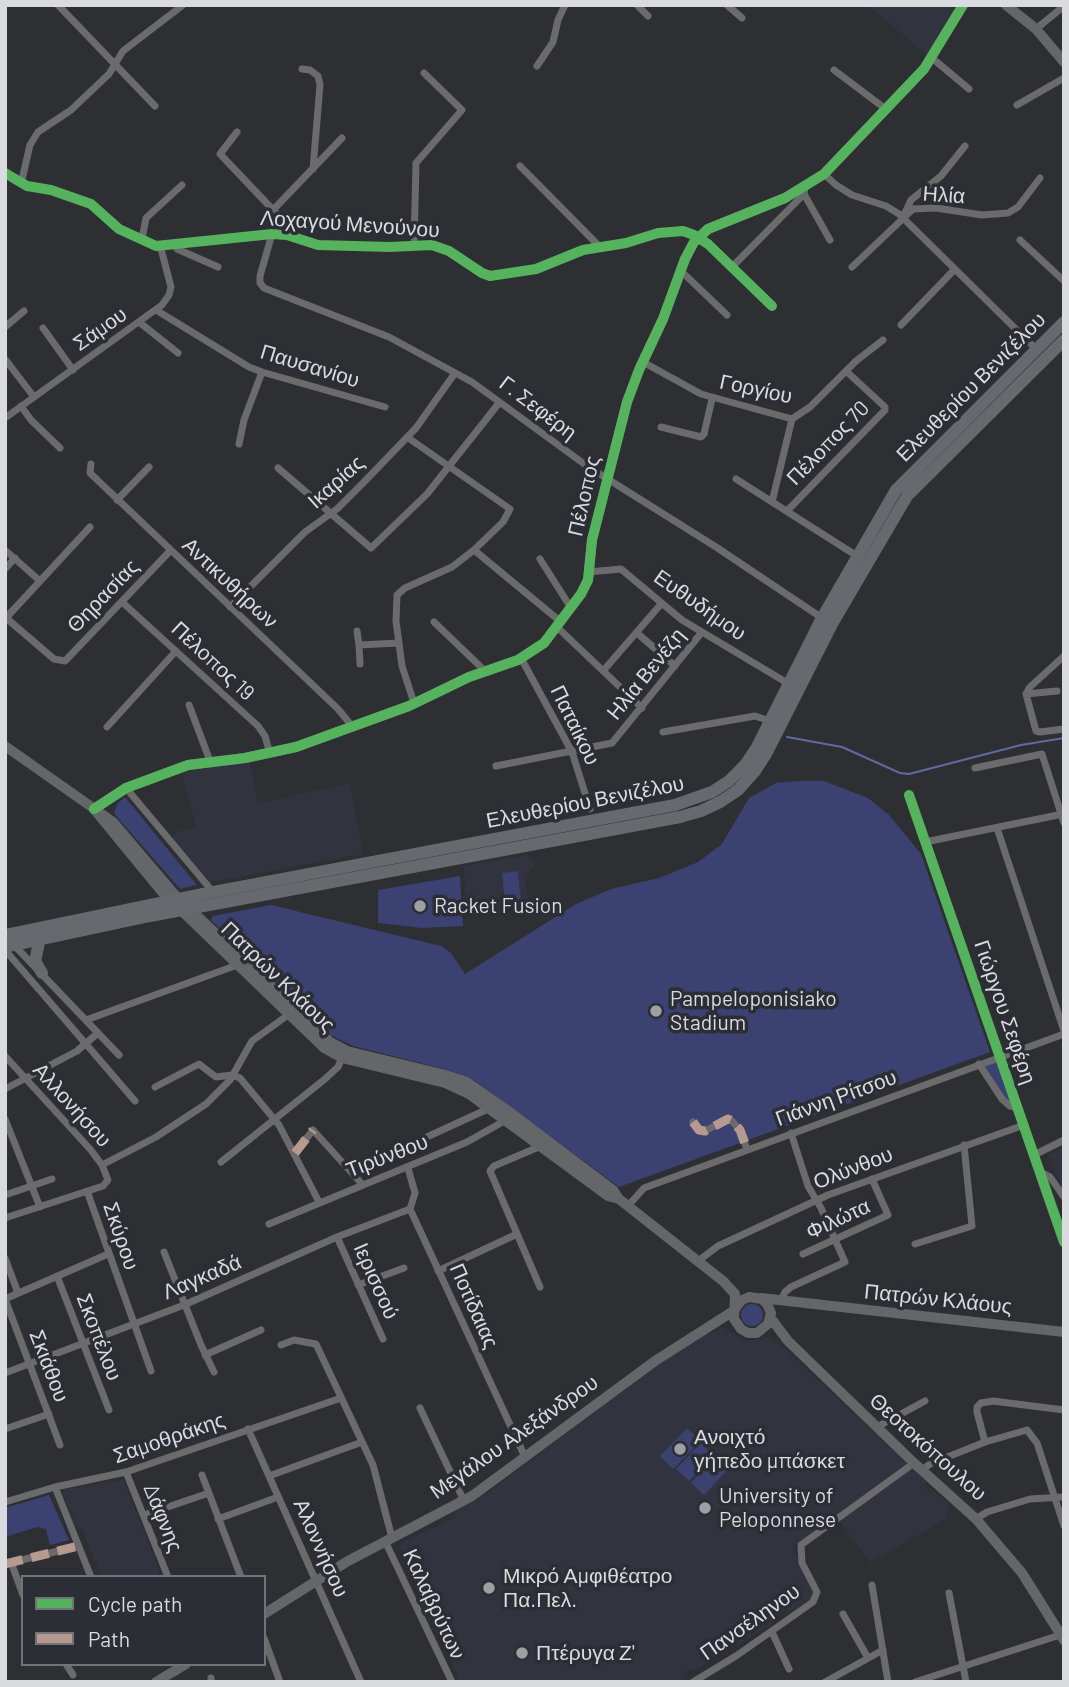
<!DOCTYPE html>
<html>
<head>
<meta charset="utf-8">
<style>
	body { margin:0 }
	#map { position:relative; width:1069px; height:1687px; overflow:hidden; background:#2e2f33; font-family:Barlow,sans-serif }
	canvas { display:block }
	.frame { position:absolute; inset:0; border:7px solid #d9dbdf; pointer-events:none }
	.legend { position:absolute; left:21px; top:1575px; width:245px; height:91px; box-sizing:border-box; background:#2c2e35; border:2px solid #717379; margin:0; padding:9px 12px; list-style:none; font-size:21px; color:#d9dbdf }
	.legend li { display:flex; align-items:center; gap:14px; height:35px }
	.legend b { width:35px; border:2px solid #717379 }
</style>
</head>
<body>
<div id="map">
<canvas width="1069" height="1687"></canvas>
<div class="frame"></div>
<ul class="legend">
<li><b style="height:9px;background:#56b35d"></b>Cycle path</li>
<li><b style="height:9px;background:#b69a8f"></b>Path</li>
</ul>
</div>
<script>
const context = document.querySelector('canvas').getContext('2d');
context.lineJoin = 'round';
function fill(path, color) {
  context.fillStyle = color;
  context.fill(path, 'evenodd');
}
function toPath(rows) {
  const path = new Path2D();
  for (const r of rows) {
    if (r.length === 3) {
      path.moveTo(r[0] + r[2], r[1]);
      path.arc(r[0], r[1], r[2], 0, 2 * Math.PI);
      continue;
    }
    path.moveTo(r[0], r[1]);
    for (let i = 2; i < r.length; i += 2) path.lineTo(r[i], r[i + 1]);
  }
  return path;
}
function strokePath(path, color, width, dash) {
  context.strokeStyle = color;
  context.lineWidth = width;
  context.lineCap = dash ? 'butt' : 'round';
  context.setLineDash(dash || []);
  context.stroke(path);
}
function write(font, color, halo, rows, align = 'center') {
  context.font = font + ' Barlow,sans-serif';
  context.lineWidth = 7;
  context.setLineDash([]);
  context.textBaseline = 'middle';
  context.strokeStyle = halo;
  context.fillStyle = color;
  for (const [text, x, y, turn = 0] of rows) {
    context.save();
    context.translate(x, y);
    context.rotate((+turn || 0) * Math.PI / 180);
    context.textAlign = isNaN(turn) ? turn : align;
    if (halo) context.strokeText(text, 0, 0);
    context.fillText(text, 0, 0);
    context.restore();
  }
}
const built = toPath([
	[872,5,958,5,927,55,870,7],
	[250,762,258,804,350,783,363,854,210,882,172,836,179,831,196,827,181,771,195,768],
	[527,855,535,863,525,880,528,897,519,908,466,914,464,866],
	[1064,1147,1064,1191,1047,1155],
	[722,1327,745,1341,768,1338,778,1342,926,1482,926,1489,929,1493,935,1492,948,1503,947,1518,870,1563,836,1516,793,1547,814,1589,813,1598,794,1611,786,1609,780,1613,779,1620,696,1670,690,1669,685,1671,684,1678,677,1682,460,1682,399,1544,455,1517,454,1512,489,1492,634,1382,684,1347],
	[123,1480,146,1536,161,1577,102,1577,82,1529,78,1529,61,1490]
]);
const green = toPath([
	[799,781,824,781,868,798,889,815,921,854,990,1052,619,1187,474,1080,444,1069,353,1046,332,1036,211,920,213,916,271,905,441,946,451,953,465,974,576,904,611,889,659,878,698,862,722,844,749,798,776,783],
	[125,797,197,885,180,889,117,817,114,813,117,804],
	[518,871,521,901,505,903,502,873],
	[460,876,463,926,422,928,378,923,378,890],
	[1000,1056,1018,1108,1010,1106,979,1064],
	[752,1315,11],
	[687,1428,701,1441,673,1469,660,1456],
	[701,1443,714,1456,689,1481,676,1469],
	[714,1458,727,1470,704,1495,691,1483],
	[49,1495,69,1540,50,1545,46,1529,37,1527,5,1537,5,1508]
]);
const stream = toPath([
	[787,737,842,747,900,773,909,774,1021,745,1064,738]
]);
const street = toPath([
	[58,5,155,106],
	[637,5,648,16],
	[727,5,742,18],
	[1036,29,1064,6],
	[932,58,969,89],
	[537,66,553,42,558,20,565,5],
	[302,69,310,70,318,76,320,85,313,169],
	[834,70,887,110],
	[1017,105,1064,78],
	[237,132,220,154,294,232,295,238],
	[520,166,600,247],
	[5,173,27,186,51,190,91,204,119,229,156,246,272,234,287,235,318,245,390,247,432,245,449,251,482,273,490,276,536,269,583,250,626,243,658,233,683,231,694,235,708,244,772,306],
	[824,174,836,185,852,195,886,206,899,214,1037,350],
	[21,184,30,145,38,132,71,110,109,74,123,51,183,5],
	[804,194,830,240],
	[273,210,342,138],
	[903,217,911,200,941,176,965,146],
	[272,234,260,276,260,283,264,288,389,337,472,382,587,466,716,547,822,618],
	[142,239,146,218,182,185],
	[1020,240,1064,281],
	[174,243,177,249,218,267],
	[414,246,416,163,462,110,424,73],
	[732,267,804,194,805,187],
	[852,267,913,209,936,208,982,215,1008,213,1018,207,1040,178],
	[680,270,727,315],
	[156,310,249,367,262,372,385,407],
	[139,322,178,353],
	[901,325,955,269],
	[5,327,24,311],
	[43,328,73,370],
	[5,359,34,397],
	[643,362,701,394,792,419,810,407,856,361,883,340],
	[21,406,31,420,60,448],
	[5,418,162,305,169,295,171,287,160,245],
	[661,427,701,437,704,434,712,399],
	[407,437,510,509,503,522,474,550],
	[239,444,244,420,262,372],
	[91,464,90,473,338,709,352,726],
	[278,468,371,548,427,494,499,403],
	[736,479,857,556],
	[117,500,149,467],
	[772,502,792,419],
	[787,511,885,410,885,407,846,371],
	[5,550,40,581],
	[540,559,571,608],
	[5,569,15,558],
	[589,572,621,569,682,620,789,684],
	[122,602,258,726,265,736,270,754],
	[230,607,305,532,337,509,364,482,416,428,455,373],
	[5,617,54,659,65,661,170,551],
	[5,619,90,527],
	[434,622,485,671],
	[557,627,642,708],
	[357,631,359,645,399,643],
	[637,633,675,666],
	[359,645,360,664],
	[1064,656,1030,687,1026,694,1036,731,1040,732,1064,729],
	[521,658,572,752,590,809],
	[603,671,661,604],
	[1026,694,1057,691],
	[414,703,402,666,396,621,397,595,405,588,452,567,474,550,561,622],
	[189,705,210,761],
	[107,727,176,651],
	[663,732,755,716,770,721],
	[496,766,612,743,702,632],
	[975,768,1042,754,1064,823],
	[126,788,213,892],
	[909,795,1064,1242],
	[997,828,1064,1031],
	[925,842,1063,814],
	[13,944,119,1055],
	[5,950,135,1101],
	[86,1020,240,964],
	[5,1056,90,1149,102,1165,108,1180,103,1186,5,1218],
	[979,1064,1002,1099,1010,1106,1018,1108],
	[155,1087,199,1064,216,1077,232,1075,240,1078,279,1125,319,1202],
	[5,1089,77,1051,98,1033],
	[5,1119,40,1207],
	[693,1122,699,1130,705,1131,728,1119,732,1121,740,1130,747,1149],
	[416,1142,490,1108],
	[295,1153,313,1130,362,1184],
	[1034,1155,1064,1140],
	[221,1162,325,1079,338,1067,342,1058],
	[102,1165,156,1137,206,1104,230,1080,252,1041,288,1015],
	[408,1168,415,1193,410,1209,525,1457],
	[1040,1172,1050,1177,1064,1197],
	[87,1191,151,1371],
	[5,1195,52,1179],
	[628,1206,644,1188,1064,1034],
	[269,1224,467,1142,499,1124,507,1117],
	[337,1237,383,1339],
	[915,1244,972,1226,964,1145],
	[164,1252,201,1345,214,1372],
	[803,1254,888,1215,872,1179],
	[5,1258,18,1293],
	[702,1258,718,1246,828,1195,1024,1125],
	[438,1271,517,1234],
	[57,1276,109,1410],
	[358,1285,404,1268],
	[540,1287,490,1171,494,1166,541,1146],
	[5,1299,60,1445],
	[5,1299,108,1254],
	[781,1300,785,1292,791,1287,845,1262,821,1208,808,1186,791,1133],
	[281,1345,294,1340,316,1344,373,1465,392,1538],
	[205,1355,261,1330],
	[5,1373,184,1305,337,1237,410,1209],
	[420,1408,464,1501],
	[877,1427,925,1401],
	[5,1429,49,1414],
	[248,1429,361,1682],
	[985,1442,977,1412,977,1407,981,1403,993,1401,1064,1410],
	[922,1470,930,1464,985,1442,1027,1430,1037,1443,1064,1526],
	[126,1472,168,1577],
	[202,1475,241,1577],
	[269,1476,362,1442],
	[55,1487,91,1577],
	[5,1502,55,1487,126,1472,341,1398],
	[144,1515,209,1493],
	[218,1519,278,1497],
	[976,1519,987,1512,1030,1499,1064,1497],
	[385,1541,452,1682],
	[11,1562,23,1595],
	[5,1564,79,1546],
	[872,1585,888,1682],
	[949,1593,966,1682],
	[843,1614,868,1658],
	[772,1632,789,1669],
	[264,1638,280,1682],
	[66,1664,73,1675],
	[211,1682,211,1678],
	[693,1682,736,1656,813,1602,817,1592,802,1563,801,1545,914,1463],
	[825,1682,883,1650],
	[915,1682,1060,1635]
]);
const secondary = toPath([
	[1006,5,1036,29,1064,62],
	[5,746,113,822,175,895,330,1042,347,1051,442,1074,467,1082,507,1110,613,1190,619,1199],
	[94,809,126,788,188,765,245,758,296,747,409,706,469,677,518,660,544,643,581,594,588,580,592,540,627,402,639,370,663,319,685,259,694,242,708,229,785,198,824,174,924,69,963,5],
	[94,809,163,893,324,1048,342,1058,445,1083,469,1094,608,1196,619,1199,723,1281,735,1294,734,1319,741,1329,748,1333,757,1333,768,1324,771,1313,767,1304,762,1299,749,1297,742,1300,736,1307],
	[761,1298,1064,1332],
	[770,1317,788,1341,914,1463,976,1519,1022,1573,1064,1640],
	[264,1614,348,1561,472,1496,655,1361,735,1310],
	[156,1682,186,1664]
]);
const primary = toPath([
	[5,935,202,894,675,805,712,792,729,781,745,765,757,747,822,618,896,490,1064,322],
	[40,938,35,961,42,973],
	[5,947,150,916,680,817,701,811,720,802,738,790,755,771,766,754,832,624,907,496,1064,340]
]);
const quiet = toPath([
	[693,1122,699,1130,705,1131,728,1119,732,1121,740,1130,747,1149],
	[295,1153,313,1130],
	[5,1564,79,1546]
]);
const cycleway = toPath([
	[5,173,27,186,51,190,91,204,119,229,156,246,272,234,287,235,318,245,390,247,432,245,449,251,482,273,490,276,536,269,583,250,626,243,658,233,683,231,694,235,708,244,772,306],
	[909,795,1064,1242],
	[94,809,126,788,188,765,245,758,296,747,409,706,469,677,518,660,544,643,581,594,588,580,592,540,627,402,639,370,663,319,685,259,694,242,708,229,785,198,824,174,924,69,963,5]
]);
const markers = [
	[420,906,7,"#9d9fa3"],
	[656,1011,7,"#9d9fa3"],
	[680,1449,7,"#9d9fa3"],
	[705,1508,7,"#9d9fa3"],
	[489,1588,7,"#9d9fa3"],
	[522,1653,7,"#9d9fa3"]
];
const streetNames = [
	["Ηλία",944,195,4],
	["Λοχαγού Μενούνου",350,224,4],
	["Σάμου",100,329,-35],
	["Παυσανίου",310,366,17],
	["Ελευθερίου Βενιζέλου",971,387,-45],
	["Γοργίου",756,389,12],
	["Γ. Σεφέρη",538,408,37],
	["Πέλοπος 70",828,443,-46],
	["Ικαρίας",336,482,-42],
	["Πέλοπος",584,496,-77],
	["Αντικυθήρων",230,583,43],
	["Θηρασίας",103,596,-46],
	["Ευθυδήμου",700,605,35],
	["Πέλοπος 19",213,661,43],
	["Ηλία Βενέζη",646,674,-51],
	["Παταίκου",575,725,64],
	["Ελευθερίου Βενιζέλου",585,802,-11],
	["Πατρών Κλάους",278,977,44],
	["Γιώργου Σεφέρη",1005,1012,71],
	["Γιάννη Ρίτσου",836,1098,-20],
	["Αλλονήσου",72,1105,48],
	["Τιρύνθου",387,1156,-21],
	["Ολύνθου",853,1168,-21],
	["Φιλώτα",838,1219,-25],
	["Σκύρου",121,1236,71],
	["Λαγκαδά",202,1277,-23],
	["Ιερισσού",376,1281,66],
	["Πατρών Κλάους",938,1299,6],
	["Ποτίδαιας",474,1306,66],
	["Σκοπέλου",99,1337,69],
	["Σκιάθου",49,1366,69],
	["Μεγάλου Αλεξάνδρου",514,1437,-35],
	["Σαμοθράκης",169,1438,-19],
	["Θεοτοκόπουλου",928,1447,42],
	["Δάφνης",163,1518,68],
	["Αλοννήσου",321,1548,66],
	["Καλαβρύτων",434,1604,65],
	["Πανσέληνου",750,1622,-35]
];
const poiNames = [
	["Racket Fusion",434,906],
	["Pampeloponisiako",670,999],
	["Stadium",670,1023],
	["Ανοιχτό",694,1437],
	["γήπεδο μπάσκετ",694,1461],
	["University of",719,1496],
	["Peloponnese",719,1520],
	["Μικρό Αμφιθέατρο",503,1576],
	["Πα.Πελ.",503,1600],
	["Πτέρυγα Ζ'",536,1653]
];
fill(built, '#31343f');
fill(green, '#3b4170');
strokePath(stream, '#616a9f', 2);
strokePath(street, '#6b6b6e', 7);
strokePath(secondary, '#65666a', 10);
strokePath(primary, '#68696f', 12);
strokePath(quiet, '#b69a8f', 9, [18, 9]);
strokePath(cycleway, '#56b35d', 10);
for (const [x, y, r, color] of markers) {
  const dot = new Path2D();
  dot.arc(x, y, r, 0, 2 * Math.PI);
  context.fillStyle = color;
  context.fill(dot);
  strokePath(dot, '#2c2e35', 2.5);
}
write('21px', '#d9dbdf', '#2c2e35', streetNames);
write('21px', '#d9dbdf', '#2c2e35', poiNames, 'left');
</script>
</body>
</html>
